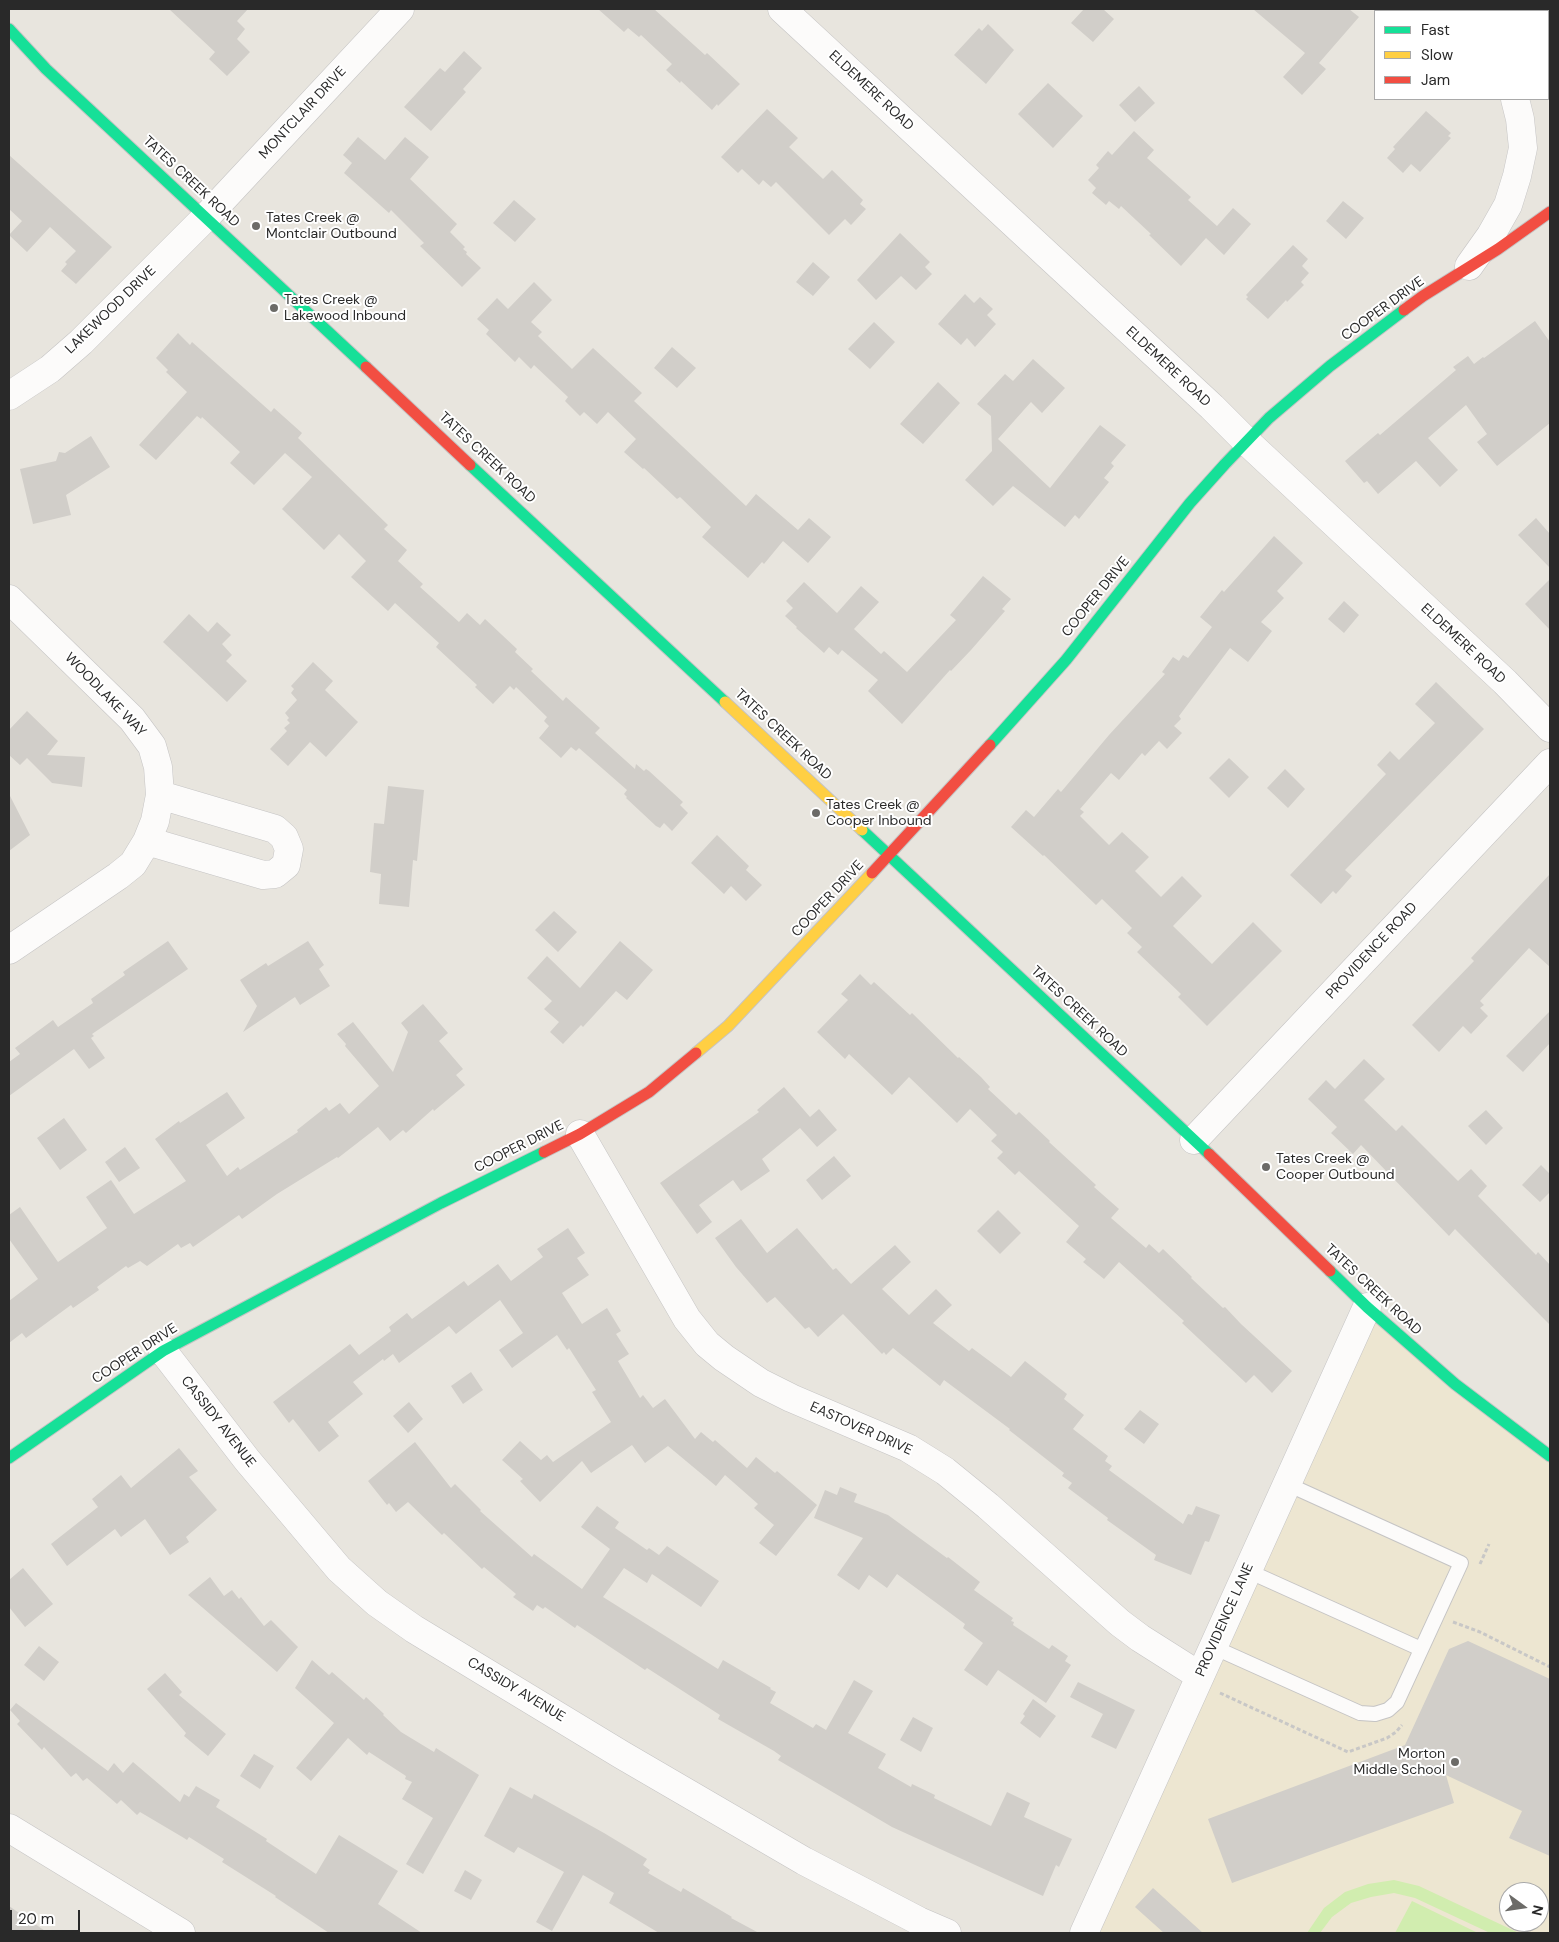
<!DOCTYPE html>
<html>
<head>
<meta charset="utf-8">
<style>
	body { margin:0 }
	#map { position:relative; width:1559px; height:1942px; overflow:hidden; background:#e8e5de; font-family:"DM Sans",sans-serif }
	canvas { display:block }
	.frame { position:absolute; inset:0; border:10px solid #292929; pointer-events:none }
	.legend { position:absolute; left:1374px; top:10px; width:175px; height:90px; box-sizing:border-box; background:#fff; border:1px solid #a9a9a9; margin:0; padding:6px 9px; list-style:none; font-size:15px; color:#292929 }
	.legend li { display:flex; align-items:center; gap:10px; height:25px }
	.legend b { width:25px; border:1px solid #a9a9a9 }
	.north { position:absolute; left:1499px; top:1882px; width:50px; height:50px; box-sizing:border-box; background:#fff; border:1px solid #a9a9a9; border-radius:50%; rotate:104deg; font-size:14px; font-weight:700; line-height:20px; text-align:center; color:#292929 }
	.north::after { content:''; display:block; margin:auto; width:18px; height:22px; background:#6c6b68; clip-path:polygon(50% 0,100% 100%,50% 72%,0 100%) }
	.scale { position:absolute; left:10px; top:1910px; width:70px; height:22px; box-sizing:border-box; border:2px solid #292929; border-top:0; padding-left:6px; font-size:15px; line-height:18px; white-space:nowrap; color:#292929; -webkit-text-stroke:4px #fff; paint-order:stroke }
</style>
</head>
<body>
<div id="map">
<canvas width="1559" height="1942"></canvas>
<div class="frame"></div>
<ul class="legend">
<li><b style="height:6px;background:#16e098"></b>Fast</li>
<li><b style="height:6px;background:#ffcf43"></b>Slow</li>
<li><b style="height:6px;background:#f24e42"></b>Jam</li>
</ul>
<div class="north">N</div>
<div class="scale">20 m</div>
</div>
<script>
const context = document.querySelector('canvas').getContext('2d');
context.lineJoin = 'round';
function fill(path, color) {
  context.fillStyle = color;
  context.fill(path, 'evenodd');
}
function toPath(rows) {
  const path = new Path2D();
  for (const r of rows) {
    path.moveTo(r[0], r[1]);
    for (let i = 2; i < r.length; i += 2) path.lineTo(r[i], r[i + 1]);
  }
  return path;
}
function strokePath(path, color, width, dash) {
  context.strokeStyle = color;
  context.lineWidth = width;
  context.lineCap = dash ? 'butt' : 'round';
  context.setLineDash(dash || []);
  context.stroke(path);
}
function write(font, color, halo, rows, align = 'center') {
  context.font = font + ' "DM Sans",sans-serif';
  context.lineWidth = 4;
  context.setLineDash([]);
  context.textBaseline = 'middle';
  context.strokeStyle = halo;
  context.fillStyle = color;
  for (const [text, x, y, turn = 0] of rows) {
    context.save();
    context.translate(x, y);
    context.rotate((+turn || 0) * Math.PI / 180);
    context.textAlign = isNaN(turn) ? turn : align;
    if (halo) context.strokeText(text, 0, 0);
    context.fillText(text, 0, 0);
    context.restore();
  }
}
const education = toPath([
	[1367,1307,1550,1456,1550,1933,1084,1933],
	[1509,1892,1539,1892,1539,1922,1509,1922]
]);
const pitch = toPath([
	[1394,1880,1419,1886,1519,1933,1490,1933,1415,1898,1394,1893,1371,1897,1351,1903,1332,1917,1320,1933,1307,1933,1324,1908,1345,1892,1368,1884],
	[1412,1901,1478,1933,1395,1933]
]);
const building = toPath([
	[169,9,248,9,237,21,245,29,237,39,250,52,227,76,209,59,215,52],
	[598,9,654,9,705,55,707,53,740,84,718,106,717,104,712,110,681,81,680,83,666,70,672,64,641,35,639,37,628,28,624,32],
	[1084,9,1103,9,1114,19,1093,42,1071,23],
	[1253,9,1349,9,1359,17,1319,63,1326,69,1302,95,1283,77,1305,53],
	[988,24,1014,50,986,84,954,55,979,28,982,31],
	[464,51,482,68,463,89,466,92,431,131,404,107,440,68,445,72],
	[1048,83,1083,116,1053,148,1018,114],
	[1139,86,1155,103,1135,122,1119,105],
	[767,109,798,138,789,147,823,179,832,170,863,200,860,204,866,209,851,225,845,219,829,235,776,182,771,187,763,180,759,185,742,169,738,173,721,157],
	[1426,111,1451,133,1448,136,1451,138,1420,172,1411,164,1403,173,1387,158,1395,149,1393,147],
	[1134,131,1154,150,1147,158,1191,197,1188,200,1217,226,1233,208,1251,224,1224,255,1206,238,1181,266,1149,235,1151,234,1121,206,1119,209,1109,201,1106,205,1092,193,1096,188,1088,180,1099,168,1096,165,1108,151,1112,155],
	[358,137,385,160,405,137,429,157,410,179,457,224,450,232,465,247,463,249,467,252,466,254,481,268,462,287,420,246,424,243,391,210,389,213,344,173,352,163,343,155],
	[9,155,112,247,76,284,61,271,67,264,65,262,76,251,50,227,27,252,9,235,22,221,9,209],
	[514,200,536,219,515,242,493,223],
	[1343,201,1364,218,1346,239,1326,221],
	[900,233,930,262,925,267,932,274,916,290,901,276,876,300,857,280],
	[1293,245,1308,259,1302,266,1309,273,1301,282,1304,285,1287,302,1286,300,1268,319,1246,299,1248,297,1246,295],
	[813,262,830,277,813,296,796,282],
	[534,282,552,300,531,322,542,332,538,336,572,369,593,348,642,393,634,401,746,506,756,494,798,530,809,518,831,537,808,563,783,541,764,564,762,562,748,578,702,537,711,527,680,497,677,499,644,468,643,469,624,452,636,439,608,412,597,424,584,412,580,416,565,401,568,397,534,365,531,369,519,357,515,362,486,334,489,330,477,319,497,298,508,309],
	[965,294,974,303,980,297,993,309,987,315,996,324,975,347,967,338,961,345,938,324],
	[1535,321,1550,342,1550,423,1497,466,1477,442,1487,434,1466,405,1428,438,1458,470,1440,487,1416,461,1378,494,1367,481,1364,483,1345,461,1378,433,1380,435,1456,370,1453,367,1468,356,1474,364,1483,357,1484,358],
	[874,322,895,342,870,369,848,349],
	[178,333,190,345,192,342,271,412,274,408,302,433,298,438,388,525,384,529,407,550,398,561,423,584,420,587,459,622,467,613,480,625,485,619,517,649,515,652,533,669,531,671,563,701,566,697,600,728,595,733,635,769,636,764,644,771,646,769,649,771,683,802,680,805,688,813,672,831,664,823,660,828,656,826,626,798,627,797,624,794,627,790,579,748,576,751,571,747,561,758,539,738,549,726,544,721,547,717,516,687,514,690,510,686,493,704,475,687,477,685,436,647,439,643,395,603,388,611,351,577,366,561,339,534,324,550,282,509,312,477,285,453,254,485,230,463,240,452,202,417,201,419,197,416,156,460,139,445,187,392,166,372,168,370,156,358],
	[672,347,696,368,677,388,654,368],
	[1033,359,1065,388,1042,413,1031,402,998,439,1050,488,1100,425,1126,445,1111,463,1114,466,1104,478,1109,482,1079,519,1075,515,1065,527,1013,486,993,506,965,480,992,451,991,416,977,404,1005,374,1013,381],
	[938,382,960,403,923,444,900,424],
	[91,436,110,467,66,495,71,515,33,524,20,469,56,461,59,452,65,453],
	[1536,518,1550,534,1550,568,1518,535],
	[1274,536,1303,563,1277,591,1284,598,1261,622,1272,631,1248,662,1230,648,1179,716,1181,719,1174,726,1182,733,1167,749,1159,741,1145,756,1142,753,1119,780,1111,773,1080,809,1084,812,1080,816,1109,845,1122,832,1149,857,1135,871,1161,897,1182,876,1202,896,1173,926,1212,964,1253,922,1282,951,1207,1026,1178,997,1181,994,1137,952,1142,947,1127,933,1132,928,1102,899,1096,905,1044,855,1043,856,1011,827,1026,810,1034,817,1058,789,1061,792,1109,735,1165,674,1162,672,1173,657,1179,661,1183,655,1188,658,1212,627,1200,617,1222,590,1224,592],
	[983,576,1011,599,1002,609,1005,611,971,650,951,671,950,670,902,724,868,691,878,680,842,650,838,655,829,647,824,653,796,628,797,627,785,616,793,608,786,601,804,582,837,613,861,586,879,602,854,629,881,654,884,651,907,672,956,620,950,615],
	[1550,579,1550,630,1525,604],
	[1344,601,1359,615,1344,633,1328,619],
	[189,614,208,632,217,622,231,635,222,644,232,655,226,661,247,681,227,702,163,642],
	[313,662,333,681,325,690,358,722,326,757,310,742,288,766,270,749,287,731,284,728,290,723,287,720,289,718,285,713,297,700,291,693,294,689,291,686],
	[1436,682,1484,729,1345,870,1352,876,1336,894,1333,891,1321,904,1290,875,1386,774,1377,765,1390,751,1399,760,1435,723,1415,704],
	[27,711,58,741,47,755,85,757,82,787,52,783,27,758,20,765,9,755,9,730],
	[1229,758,1249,777,1229,798,1209,778],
	[1285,769,1305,789,1288,808,1267,788],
	[388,786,424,790,417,861,413,860,409,907,379,904,381,874,370,872,374,823,384,824],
	[9,794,30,835,9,851],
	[717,835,749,866,746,870,762,885,746,901,731,886,724,894,691,863],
	[1550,874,1550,967,1529,948,1480,1001,1484,1005,1480,1008,1488,1016,1471,1034,1463,1026,1439,1052,1412,1025,1474,961,1471,958],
	[554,911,577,932,558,952,535,930],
	[168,941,188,969,92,1034,94,1036,91,1038,105,1058,89,1069,74,1049,9,1096,9,1062,20,1054,15,1048,53,1020,58,1027,93,1003,91,999,125,975,123,972],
	[308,941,324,965,319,969,330,986,300,1005,295,997,243,1032,257,1006,240,980,266,963,268,966],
	[620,941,653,970,627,1000,616,991,583,1027,581,1025,563,1044,550,1032,559,1022,544,1009,552,1001,527,978,547,956,580,988],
	[860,974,871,985,874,982,910,1015,912,1013,958,1058,959,1057,981,1077,990,1087,988,1089,1016,1115,1019,1112,1050,1141,1049,1142,1096,1185,1094,1187,1119,1209,1111,1218,1146,1248,1149,1244,1159,1253,1163,1249,1192,1277,1191,1278,1223,1308,1225,1307,1241,1324,1292,1371,1272,1393,1254,1375,1246,1383,1182,1323,1184,1321,1119,1262,1104,1279,1083,1262,1086,1259,1066,1242,1079,1226,1019,1171,1015,1175,997,1158,1003,1152,991,1141,997,1135,970,1109,957,1123,909,1077,892,1095,849,1054,845,1059,817,1032,848,1000,841,994],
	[423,1004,448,1033,439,1041,463,1069,456,1075,465,1085,434,1111,433,1109,406,1133,403,1130,390,1141,378,1127,338,1158,337,1157,277,1194,242,1219,239,1215,193,1247,190,1243,181,1248,178,1244,147,1266,140,1261,128,1268,126,1266,97,1287,99,1290,73,1308,71,1305,26,1338,22,1333,9,1343,9,1301,38,1279,9,1239,9,1215,20,1207,58,1262,107,1228,86,1197,111,1180,134,1214,186,1181,155,1139,179,1121,180,1123,227,1092,245,1118,206,1145,227,1176,238,1167,240,1170,298,1132,297,1130,326,1107,329,1111,340,1103,349,1114,379,1086,345,1046,346,1044,337,1034,353,1022,393,1072,408,1032,401,1023],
	[1550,1011,1550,1043,1523,1072,1506,1056],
	[1364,1059,1385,1079,1364,1100,1396,1131,1402,1125,1458,1181,1471,1169,1487,1186,1478,1196,1536,1255,1538,1252,1550,1265,1550,1325,1455,1229,1449,1236,1361,1145,1353,1154,1331,1133,1337,1127,1308,1099,1326,1080,1335,1089],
	[784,1087,810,1117,819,1109,837,1130,817,1147,800,1128,762,1159,770,1171,741,1191,733,1180,699,1205,712,1222,697,1234,660,1183,759,1112,757,1110],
	[1486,1110,1503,1128,1486,1145,1468,1126],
	[64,1118,87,1150,60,1170,37,1138],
	[125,1147,140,1168,119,1182,105,1162],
	[834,1156,851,1176,822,1200,806,1180],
	[1541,1165,1550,1174,1550,1192,1540,1202,1522,1185],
	[998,1210,1021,1233,1000,1254,977,1231],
	[741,1219,767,1253,797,1228,833,1270,836,1268,851,1284,895,1245,911,1262,882,1289,909,1315,936,1289,952,1305,933,1323,969,1351,972,1348,1011,1377,1025,1361,1067,1394,1064,1399,1084,1415,1073,1429,1108,1456,1105,1461,1112,1466,1109,1470,1183,1524,1188,1514,1192,1515,1196,1506,1220,1515,1209,1542,1205,1541,1191,1575,1154,1560,1156,1555,1107,1520,1108,1518,1068,1488,1072,1483,1062,1476,1064,1473,1009,1430,1010,1429,944,1380,940,1386,893,1348,886,1355,884,1352,882,1354,843,1314,818,1337,809,1327,805,1329,775,1297,767,1303,736,1267,715,1238],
	[568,1228,585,1253,577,1258,589,1275,562,1293,582,1324,607,1308,621,1331,616,1334,629,1354,618,1361,640,1398,643,1395,653,1408,665,1399,695,1439,701,1432,713,1442,715,1440,747,1468,756,1457,775,1473,777,1471,817,1505,776,1556,759,1543,774,1525,754,1508,758,1504,725,1475,716,1486,668,1446,645,1463,632,1445,591,1473,582,1461,540,1502,520,1481,523,1479,502,1460,520,1441,541,1460,547,1455,553,1462,611,1422,592,1392,596,1390,569,1348,567,1350,557,1335,512,1368,499,1350,523,1333,500,1300,456,1334,449,1326,399,1363,393,1354,384,1361,383,1359,353,1382,363,1394,328,1422,339,1436,319,1452,293,1419,289,1423,273,1402,350,1344,359,1355,391,1331,389,1327,407,1313,412,1319,464,1281,468,1286,498,1264,511,1281,543,1257,537,1249],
	[471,1372,483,1390,463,1404,451,1386],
	[409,1402,423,1419,408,1433,393,1416],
	[1140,1410,1159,1424,1144,1444,1124,1429],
	[415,1442,451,1488,455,1484,481,1510,480,1511,532,1557,534,1554,582,1589,610,1549,581,1527,597,1506,619,1522,615,1528,647,1550,649,1548,659,1555,667,1546,719,1581,701,1607,652,1574,647,1583,624,1568,603,1597,718,1669,723,1660,771,1688,770,1689,776,1692,770,1703,813,1728,816,1724,826,1730,854,1680,873,1691,848,1733,886,1754,878,1768,911,1787,912,1784,935,1795,934,1798,991,1826,1007,1792,1030,1803,1024,1817,1072,1839,1059,1867,1056,1865,1043,1896,892,1827,778,1760,781,1756,774,1751,718,1719,720,1715,647,1668,645,1670,577,1625,575,1628,545,1607,543,1609,537,1605,533,1611,513,1597,516,1594,484,1567,482,1569,444,1533,442,1535,408,1502,396,1512,389,1503,387,1505,368,1481],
	[179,1448,198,1471,189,1477,217,1510,186,1537,189,1542,170,1555,145,1519,121,1537,115,1529,67,1566,51,1544,98,1507,92,1499,121,1475,131,1488],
	[840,1487,857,1494,854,1502,888,1515,947,1558,948,1557,980,1582,974,1590,1013,1618,1011,1621,1014,1622,1013,1625,1049,1649,1052,1645,1068,1656,1065,1661,1071,1665,1046,1703,998,1670,987,1686,964,1670,983,1643,963,1628,965,1624,897,1574,887,1588,869,1575,859,1590,837,1575,863,1538,814,1518,825,1490,837,1495],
	[23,1568,53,1604,25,1627,9,1607,9,1580],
	[210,1577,224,1596,232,1590,239,1599,241,1597,264,1626,271,1620,298,1647,277,1672,188,1595],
	[1468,1641,1550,1679,1550,1856,1509,1838,1522,1811,1446,1775,1454,1803,1232,1883,1208,1819,1405,1745,1449,1649],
	[39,1646,59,1662,44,1681,24,1665],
	[312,1660,329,1675,332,1672,364,1700,366,1697,384,1714,383,1715,401,1732,434,1752,436,1748,479,1775,423,1874,406,1864,433,1818,402,1799,412,1782,405,1779,406,1776,369,1752,367,1755,348,1738,311,1781,296,1768,334,1723,295,1688],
	[165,1673,182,1692,179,1695,226,1734,208,1756,184,1736,186,1733,147,1689],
	[1078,1682,1135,1710,1116,1749,1091,1737,1103,1714,1070,1697],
	[1033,1699,1056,1716,1040,1738,1020,1723,1025,1716,1023,1714],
	[16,1703,108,1771,114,1763,123,1773,133,1762,180,1802,184,1794,189,1797,196,1786,220,1800,216,1807,267,1839,266,1841,316,1874,339,1835,398,1871,378,1904,422,1933,329,1933,275,1897,276,1896,222,1862,224,1859,189,1837,187,1840,184,1838,140,1812,137,1815,121,1800,117,1804,87,1778,83,1781,76,1773,71,1777,44,1747,42,1750,17,1724,20,1721,10,1710],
	[913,1717,933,1728,921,1752,900,1740],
	[254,1754,274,1766,260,1789,240,1776],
	[510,1787,532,1799,534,1794,604,1833,647,1859,643,1865,650,1870,648,1873,681,1892,683,1888,732,1917,731,1918,759,1933,659,1933,609,1903,614,1893,583,1875,552,1931,536,1922,564,1872,518,1847,514,1853,484,1836],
	[465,1870,482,1880,471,1900,454,1891],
	[1153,1888,1203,1933,1164,1933,1135,1907],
	[9,1906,48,1933,9,1933]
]);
const path = toPath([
	[1480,1564,1489,1544],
	[1453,1622,1480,1632,1550,1667],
	[1220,1693,1348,1752,1387,1738,1396,1732,1402,1725]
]);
const lane = toPath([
	[1248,1571,1421,1649],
	[1213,1647,1360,1713,1375,1714,1388,1710,1397,1702,1461,1563,1287,1484]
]);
const street = toPath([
	[782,9,1212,407,1246,441,1505,682,1550,728],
	[1454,9,1457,11],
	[1548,77,1550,78],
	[1469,266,1491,235,1508,205,1517,176,1523,148,1520,119,1515,99],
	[9,396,50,369,81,342,206,217,400,9],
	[9,599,132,719,152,746,158,767,160,795,155,821,147,841,133,864,118,876,9,950],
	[147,841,263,875,275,874,286,865,289,849,284,837,275,829,160,795],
	[580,1134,687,1319,707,1344,724,1358,761,1383,791,1398,908,1448,945,1471,988,1506,1120,1623,1140,1638,1200,1676],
	[1194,1140,1550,763],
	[163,1351,247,1460,339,1569,377,1603,414,1629,622,1755,804,1861,919,1921,947,1933],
	[9,1828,181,1933],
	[1084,1933,1367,1307]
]);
const fast = toPath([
	[9,29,46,69,366,367],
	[470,465,725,702],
	[990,745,1066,660,1190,503,1225,464,1269,418,1330,366,1404,310],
	[862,830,1209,1154],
	[1330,1271,1367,1307,1455,1384,1550,1456],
	[9,1458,163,1351,441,1203,544,1152]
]);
const slow = toPath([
	[725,702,862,830],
	[696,1053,728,1026,872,873]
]);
const jam = toPath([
	[1404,310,1423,296,1498,249,1550,212],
	[366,367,470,465],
	[872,873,990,745],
	[544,1152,580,1134,649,1092,696,1053],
	[1209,1154,1330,1271]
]);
const markers = [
	[256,226,5,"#6c6b68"],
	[274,308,5,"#6c6b68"],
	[816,813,5,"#6c6b68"],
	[1266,1167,5,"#6c6b68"],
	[1455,1762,5,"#6c6b68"]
];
const streetNames = [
	["ELDEMERE ROAD",871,91,43],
	["MONTCLAIR DRIVE",303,113,-47],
	["TATES CREEK ROAD",191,182,43],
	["COOPER DRIVE",1383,309,-36],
	["LAKEWOOD DRIVE",111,310,-44],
	["ELDEMERE ROAD",1168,367,43],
	["TATES CREEK ROAD",487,458,43],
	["COOPER DRIVE",1096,597,-51],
	["ELDEMERE ROAD",1463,644,43],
	["WOODLAKE WAY",105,695,46],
	["TATES CREEK ROAD",783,735,43],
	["COOPER DRIVE",828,899,-47],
	["PROVIDENCE ROAD",1372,951,-47],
	["TATES CREEK ROAD",1079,1012,43],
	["COOPER DRIVE",519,1147,-27],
	["TATES CREEK ROAD",1373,1290,43],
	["COOPER DRIVE",135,1354,-33],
	["CASSIDY AVENUE",218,1422,52],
	["EASTOVER DRIVE",861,1429,24],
	["PROVIDENCE LANE",1225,1620,-66],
	["CASSIDY AVENUE",516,1690,31]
];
const poiNames = [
	["Tates Creek @",266,218],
	["Montclair Outbound",266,234],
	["Tates Creek @",284,300],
	["Lakewood Inbound",284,316],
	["Tates Creek @",826,805],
	["Cooper Inbound",826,821],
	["Tates Creek @",1276,1159],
	["Cooper Outbound",1276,1175],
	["Morton",1445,1754,"right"],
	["Middle School",1445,1770,"right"]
];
fill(education, '#ede6d1');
fill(pitch, '#d1edaf');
fill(building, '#d1cec9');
strokePath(lane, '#c5c4c4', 16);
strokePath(street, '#c5c4c4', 29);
strokePath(fast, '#c5c4c4', 13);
strokePath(slow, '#c5c4c4', 13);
strokePath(jam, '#c5c4c4', 13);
strokePath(path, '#c8c7c6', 3, [4, 2.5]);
strokePath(lane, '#fcfbfa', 14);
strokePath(street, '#fcfbfa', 28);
strokePath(fast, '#16e098', 11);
strokePath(slow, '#ffcf43', 11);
strokePath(jam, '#f24e42', 11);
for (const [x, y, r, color] of markers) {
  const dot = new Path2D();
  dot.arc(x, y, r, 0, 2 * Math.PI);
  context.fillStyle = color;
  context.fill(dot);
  strokePath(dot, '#fff', 2);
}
write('14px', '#292929', '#fff', streetNames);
write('14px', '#292929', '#fff', poiNames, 'left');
</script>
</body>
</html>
